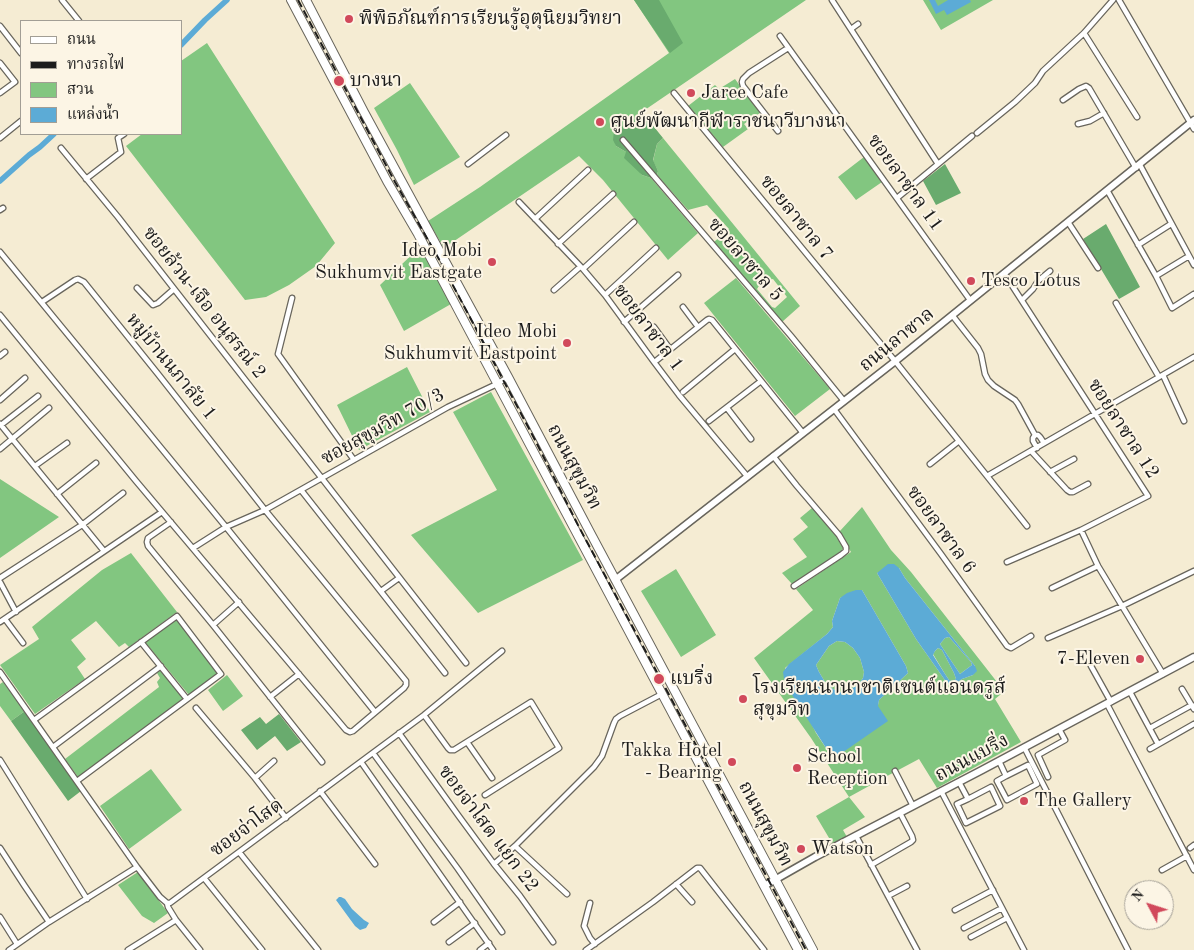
<!DOCTYPE html>
<html>
<head>
<meta charset="utf-8">
<style>
	body { margin:0 }
	#map { position:relative; width:1194px; height:950px; overflow:hidden; background:#f5ecd3; font-family:"Old Standard TT","Noto Serif Thai",serif }
	canvas { display:block }
	.legend { position:absolute; left:20px; top:20px; width:162px; height:115px; box-sizing:border-box; background:#fcf5e5; border:1px solid #a29e95; margin:0; padding:6px 9px; list-style:none; font-size:15px; color:#1c1c1c }
	.legend li { display:flex; align-items:center; gap:10px; height:25px }
	.legend b { width:25px; border:1px solid #a29e95 }
	.north { position:absolute; left:1124px; top:880px; width:50px; height:50px; box-sizing:border-box; background:#fcf5e5; border:1px solid #a29e95; border-radius:50%; rotate:310deg; font-size:14px; font-weight:700; line-height:20px; text-align:center; color:#1c1c1c }
	.north::after { content:''; display:block; margin:auto; width:18px; height:22px; background:#d1495b; clip-path:polygon(50% 0,100% 100%,50% 72%,0 100%) }
</style>
</head>
<body>
<div id="map">
<canvas width="1194" height="950"></canvas>
<ul class="legend">
<li><b style="height:6px;background:#fff"></b>ถนน</li>
<li><b style="height:6px;background:#1c1c1c"></b>ทางรถไฟ</li>
<li><b style="height:14px;background:#82c680"></b>สวน</li>
<li><b style="height:14px;background:#5cabd6"></b>แหล่งน้ำ</li>
</ul>
<div class="north">N</div>
</div>
<script>
const context = document.querySelector('canvas').getContext('2d');
context.lineJoin = 'round';
function fill(path, color) {
  context.fillStyle = color;
  context.fill(path, 'evenodd');
}
function toPath(rows) {
  const path = new Path2D();
  for (const r of rows) {
    path.moveTo(r[0], r[1]);
    for (let i = 2; i < r.length; i += 2) path.lineTo(r[i], r[i + 1]);
  }
  return path;
}
function strokePath(path, color, width, dash) {
  context.strokeStyle = color;
  context.lineWidth = width;
  context.lineCap = dash ? 'butt' : 'round';
  context.setLineDash(dash || []);
  context.stroke(path);
}
function write(font, color, halo, rows, align = 'center') {
  context.font = font + ' "Old Standard TT","Noto Serif Thai",serif';
  context.lineWidth = 4;
  context.setLineDash([]);
  context.textBaseline = 'middle';
  context.strokeStyle = halo;
  context.fillStyle = color;
  for (const [text, x, y, turn = 0] of rows) {
    context.save();
    context.translate(x, y);
    context.rotate((+turn || 0) * Math.PI / 180);
    context.textAlign = isNaN(turn) ? turn : align;
    if (halo) context.strokeText(text, 0, 0);
    context.fillText(text, 0, 0);
    context.restore();
  }
}
const green = toPath([
	[634,0,806,0,614,131,616,146,626,152,642,175,651,178,698,233,668,260,603,180,579,156,444,248,428,221,480,187,669,53],
	[923,0,993,0,941,30],
	[207,43,335,243,316,266,289,285,266,297,245,300,126,146,142,134,181,134,181,61],
	[735,79,760,113,744,124,748,129,723,147,688,106,715,85,719,89],
	[410,83,460,157,414,185,397,150,374,108],
	[663,138,800,306,782,322,714,242,729,229,707,205,688,210,657,175,658,171,653,161,657,144],
	[773,279,787,297,775,308,772,307,757,289,759,286,768,280],
	[864,157,882,182,856,200,838,177],
	[421,246,451,304,404,331,380,285],
	[736,278,830,389,795,416,704,303],
	[407,367,430,412,359,450,337,405],
	[491,392,583,560,478,613,411,535,497,490,453,412],
	[0,479,59,517,0,558],
	[862,507,891,550,911,572,997,682,1006,690,995,699,1021,742,937,788,919,759,889,775,849,797,865,817,843,830,847,837,832,843,816,816,849,797,811,738,754,658,813,610,796,589,851,552,839,532],
	[899,568,905,578,975,666,973,675,962,679,952,686,947,683,916,639,877,573],
	[862,590,906,666,908,673,879,700,878,705,836,757,826,748,816,733,785,668,827,634,833,627,832,621,840,598],
	[812,508,836,536,843,548,842,552,792,584,782,573,807,557,793,539,808,527,800,518],
	[131,553,177,612,129,647,125,643,119,647,96,621,71,640,86,659,77,667,85,679,35,714,0,665,39,639,32,627,102,570],
	[676,569,716,635,681,657,641,591],
	[177,619,218,673,189,695,145,642],
	[949,637,971,662,972,665,960,674,940,644,945,638],
	[837,641,845,642,853,648,860,658,864,672,863,678,858,685,847,691,839,692,833,689,825,682,819,672,816,665,829,646],
	[938,648,942,650,954,673,956,679,952,682,949,680,945,674,933,654,935,651],
	[160,669,184,699,78,777,65,759,159,687,157,682,160,678,157,673],
	[227,675,243,696,223,711,208,690],
	[3,682,25,711,11,721,0,706,0,684],
	[151,769,182,810,129,849,100,806],
	[138,872,168,913,154,923,142,916,118,885]
]);
const forest = toPath([
	[634,0,659,0,683,43,670,53],
	[642,112,663,138,657,144,653,160,658,171,657,175,651,178,642,175,624,158,626,152,616,146,613,140,614,131],
	[945,164,961,193,936,205,923,181],
	[1106,224,1140,287,1119,299,1083,239],
	[25,711,81,791,68,801,11,721],
	[279,714,301,742,287,751,275,736,257,750,241,730,260,717,266,724]
]);
const water = toPath([
	[929,0,935,0,938,6,948,0,970,0,971,2,947,15,944,10,936,14],
	[888,564,894,564,899,568,905,578,975,666,977,671,973,675,962,679,952,686,947,683,916,639,877,573],
	[949,637,971,662,972,665,960,674,940,644,945,638],
	[938,648,942,650,954,673,956,679,952,681,949,680,945,674,933,655,935,651],
	[856,590,862,590,906,666,908,673,879,700,878,706,888,721,836,757,826,748,789,690,784,679,783,672,789,664,827,634,833,627,832,621,840,598,847,593],
	[837,641,845,642,853,648,860,658,864,672,863,678,858,685,847,691,839,692,833,689,825,682,819,672,816,665,829,646],
	[339,897,341,897,345,899,352,909,364,920,369,923,366,928,360,930,355,926,336,900]
]);
const canal = toPath([
	[181,45,205,20,227,0],
	[0,181,29,155,40,147,54,134]
]);
const street = toPath([
	[62,0,79,21],
	[832,0,938,164],
	[1119,0,1194,129],
	[0,26,21,53],
	[851,29,858,24],
	[1084,33,1137,117],
	[780,36,970,300],
	[0,63,15,82,0,93],
	[674,93,895,361,1027,526],
	[1063,100,1079,89,1086,86,1089,88,1136,168],
	[1078,124,1090,121,1104,113],
	[778,131,743,86,742,82,743,79,749,73,788,48],
	[977,133,1015,102,1035,83,1043,71,1084,33,1113,0],
	[0,138,21,121],
	[623,140,791,336,844,401],
	[61,148,118,217,466,663],
	[468,164,506,135],
	[1140,165,1194,265],
	[86,179,121,152,118,138,124,134],
	[1107,190,1156,276,1172,308,1194,294],
	[897,198,972,136],
	[519,202,583,269,605,295,654,362,679,395,747,476],
	[0,210,3,208],
	[535,219,588,170],
	[1068,222,1098,268],
	[558,244,613,194],
	[1138,245,1171,224],
	[0,252,226,527,375,712],
	[583,269,634,222],
	[1004,273,1148,496,1081,530,1007,562],
	[1156,276,1189,256],
	[137,288,153,305,158,303,174,289],
	[554,290,580,267],
	[605,295,656,248],
	[292,298,278,354,354,460],
	[1022,300,1033,289,1038,281,1050,271],
	[1116,303,1159,377],
	[683,307,698,327],
	[0,315,136,481,346,730,350,732,353,731,404,688,406,685,406,681,265,510,158,374,84,282,78,279,75,280,42,302],
	[952,315,978,348,981,354,985,374,988,380,994,386,1015,400,1018,404,1035,435,1033,438,1033,441,1037,448],
	[624,322,678,275],
	[654,327,670,349],
	[0,356,5,352],
	[657,360,707,320,709,319,712,320,803,433],
	[1163,375,1184,421],
	[683,392,735,349],
	[0,400,25,378],
	[727,408,751,439],
	[834,409,941,554,1007,646,1011,648,1031,636],
	[709,421,761,381],
	[0,424,104,551],
	[1,425,38,396],
	[1035,435,1038,435,1040,437,1044,443],
	[0,449,49,408],
	[1031,451,1067,490,1070,492,1073,492,1088,484],
	[773,456,797,486,839,535,846,547,846,551,841,555,794,586],
	[930,464,959,441],
	[35,466,67,443],
	[1050,472,1074,459],
	[987,476,1194,357],
	[301,490,445,673],
	[57,494,96,463],
	[171,522,148,538,147,542,148,546,213,625,322,762],
	[1081,530,1098,566,1163,674],
	[193,548,226,527,265,510,448,407,497,384,508,377],
	[0,578,82,525,123,493],
	[0,582,16,612],
	[1052,588,1098,566],
	[381,591,399,578],
	[5,619,23,643],
	[0,622,162,512],
	[213,625,239,602],
	[1048,638,1122,606,1194,571],
	[141,642,187,699],
	[1091,666,1111,702],
	[0,672,137,867],
	[1182,689,1194,709],
	[1130,692,1158,744],
	[270,697,299,674],
	[1107,704,1194,870],
	[196,708,255,778,286,818],
	[424,715,448,748,450,750,454,750,531,702,559,748,485,795],
	[34,720,177,616,221,674,77,781],
	[1150,728,1192,705],
	[399,733,458,815,494,864,520,896,553,942],
	[467,742,492,778],
	[53,747,161,666],
	[1024,747,1128,950],
	[1150,749,1194,724],
	[373,753,458,869,502,932],
	[0,760,87,899],
	[999,761,1006,776,1028,765,1037,784,1007,800,997,781,1006,776],
	[361,762,493,950],
	[895,771,913,806],
	[1048,777,1038,755,1065,740,1059,729],
	[255,778,274,761],
	[959,782,968,799,957,804,966,823,1000,806,991,787,968,799],
	[320,791,375,864],
	[941,791,1024,950],
	[856,836,917,950],
	[515,846,567,894],
	[0,848,24,885,49,922],
	[1190,848,1194,845],
	[239,852,318,950],
	[494,864,515,846,594,767,602,756,614,723,616,719,620,716,662,694],
	[871,865,911,842,913,840,912,836,900,813],
	[1162,870,1187,856],
	[204,878,262,950],
	[676,884,692,902],
	[888,896,907,886],
	[167,903,168,907,176,920,200,950],
	[590,903,584,926,590,938,595,944],
	[955,910,993,890],
	[0,917,17,944],
	[434,922,460,902],
	[964,928,1002,908],
	[971,937,1007,918],
	[449,942,475,923],
	[9,950,49,922,137,867,160,897,167,903,170,903,424,715,502,651],
	[128,950,176,920],
	[480,950,489,943],
	[586,950,653,902,697,868,700,868,764,950]
]);
const secondary = toPath([
	[615,580,898,359,1194,120],
	[764,886,815,857,982,770,1194,657]
]);
const highway = toPath([
	[291,0,387,181,418,234,798,950],
	[306,0,364,112,508,377,592,536,813,950]
]);
const rail = toPath([
	[298,0,395,182,440,261,535,440,579,527,806,950]
]);
const markers = [
	[349,19,5,"#d1495b"],
	[339,81,6,"#d1495b"],
	[691,93,5,"#d1495b"],
	[600,122,5,"#d1495b"],
	[492,262,5,"#d1495b"],
	[971,281,5,"#d1495b"],
	[567,343,5,"#d1495b"],
	[1140,659,5,"#d1495b"],
	[659,679,6,"#d1495b"],
	[743,699,5,"#d1495b"],
	[732,762,5,"#d1495b"],
	[797,768,5,"#d1495b"],
	[1024,801,5,"#d1495b"],
	[801,849,5,"#d1495b"]
];
const poiNames = [
	["พิพิธภัณฑ์การเรียนรู้อุตุนิยมวิทยา",359,19],
	["บางนา",350,81],
	["Jaree Cafe",701,93],
	["ศูนย์พัฒนากีฬาราชนาวีบางนา",610,122],
	["Ideo Mobi",482,251,"right"],
	["Sukhumvit Eastgate",482,273,"right"],
	["Tesco Lotus",981,281],
	["Ideo Mobi",557,332,"right"],
	["Sukhumvit Eastpoint",557,354,"right"],
	["7-Eleven",1130,659,"right"],
	["แบริ่ง",670,679],
	["โรงเรียนนานาชาติเซนต์แอนดรูส์",753,688],
	["สุขุมวิท",753,710],
	["Takka Hotel",722,751,"right"],
	["- Bearing",722,773,"right"],
	["School",807,757],
	["Reception",807,779],
	["The Gallery",1034,801],
	["Watson",811,849]
];
const streetNames = [
	["ซอยลาซาล 11",905,183,54],
	["ซอยลาซาล 7",796,218,51],
	["ซอยลาซาล 5",745,260,49],
	["ซอยล้วน-เจือ อนุสรณ์ 2",204,303,52],
	["ซอยลาซาล 1",648,328,53],
	["ถนนลาซาล",897,340,-39],
	["หมู่บ้านนภาลัย 1",171,367,51],
	["ซอยสุขุมวิท 70/3",383,427,-29],
	["ซอยลาซาล 12",1123,429,57],
	["ถนนสุขุมวิท",574,467,62],
	["ซอยลาซาล 6",941,530,54],
	["ถนนแบริ่ง",972,758,-28],
	["ถนนสุขุมวิท",765,824,62],
	["ซอยจ่าโสด",247,828,-36],
	["ซอยจ่าโสด แยก 22",488,829,53]
];
fill(green, '#82c680');
fill(forest, '#69ab6e');
fill(water, '#5cabd6');
strokePath(canal, '#5cabd6', 5.5);
strokePath(street, '#68655c', 7);
strokePath(secondary, '#68655c', 9);
strokePath(highway, '#68655c', 10);
strokePath(street, '#fff', 4.5);
strokePath(secondary, '#fff', 6);
strokePath(highway, '#fff', 8);
strokePath(rail, '#1c1c1c', 2, [8, 4]);
for (const [x, y, r, color] of markers) {
  const dot = new Path2D();
  dot.arc(x, y, r, 0, 2 * Math.PI);
  context.fillStyle = color;
  context.fill(dot);
  strokePath(dot, '#fcf5e5', 2);
}
write('19px', '#1c1c1c', '#fcf5e5', poiNames, 'left');
write('19px', '#1c1c1c', '#fcf5e5', streetNames);
</script>
</body>
</html>
